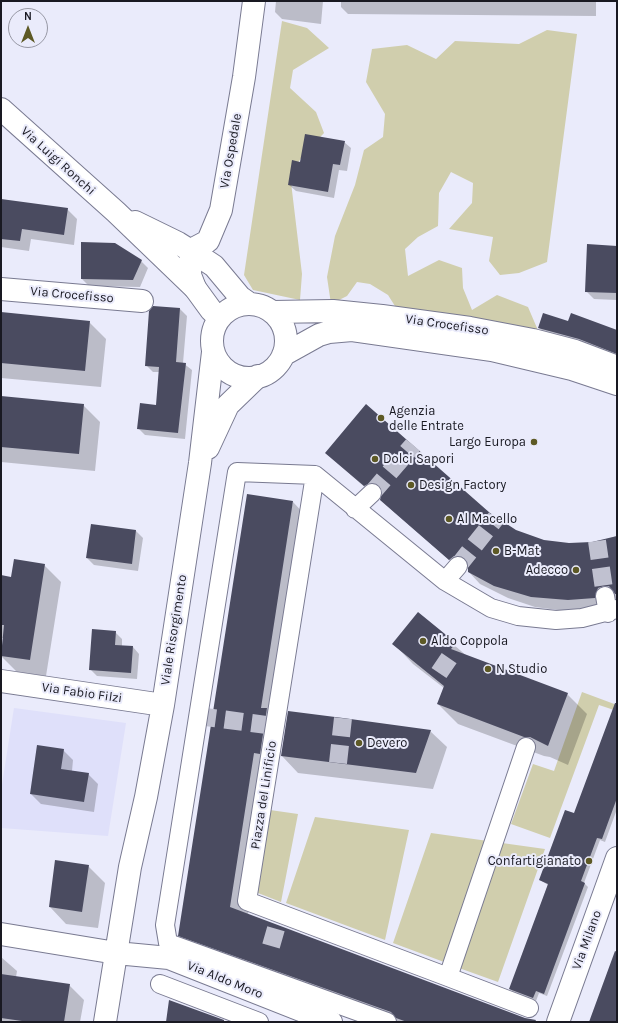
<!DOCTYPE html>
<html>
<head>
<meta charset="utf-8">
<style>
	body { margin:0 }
	#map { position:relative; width:618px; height:1023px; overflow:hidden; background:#eaebfb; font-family:Karla,sans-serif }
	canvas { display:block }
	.frame { position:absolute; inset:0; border:2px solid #191922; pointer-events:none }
	.north { position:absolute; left:8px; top:8px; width:40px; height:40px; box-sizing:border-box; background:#eaebfb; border:1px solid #9697a4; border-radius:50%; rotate:0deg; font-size:11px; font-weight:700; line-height:16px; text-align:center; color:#191922 }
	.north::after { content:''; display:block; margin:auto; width:14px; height:18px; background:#5d5925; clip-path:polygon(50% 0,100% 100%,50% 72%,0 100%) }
</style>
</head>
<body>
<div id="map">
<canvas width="618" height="1023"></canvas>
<div class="frame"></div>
<div class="north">N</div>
</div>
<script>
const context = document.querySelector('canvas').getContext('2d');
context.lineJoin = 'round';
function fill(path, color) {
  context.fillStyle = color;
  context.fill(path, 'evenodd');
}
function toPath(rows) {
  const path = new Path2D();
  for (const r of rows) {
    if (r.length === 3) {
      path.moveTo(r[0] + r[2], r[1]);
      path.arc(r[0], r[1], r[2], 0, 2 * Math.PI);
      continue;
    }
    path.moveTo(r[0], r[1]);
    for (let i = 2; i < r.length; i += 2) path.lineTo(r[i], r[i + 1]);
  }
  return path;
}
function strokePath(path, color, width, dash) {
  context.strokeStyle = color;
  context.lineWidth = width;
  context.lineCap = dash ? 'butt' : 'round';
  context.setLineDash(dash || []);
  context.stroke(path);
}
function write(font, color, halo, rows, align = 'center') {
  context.font = font + ' Karla,sans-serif';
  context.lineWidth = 4;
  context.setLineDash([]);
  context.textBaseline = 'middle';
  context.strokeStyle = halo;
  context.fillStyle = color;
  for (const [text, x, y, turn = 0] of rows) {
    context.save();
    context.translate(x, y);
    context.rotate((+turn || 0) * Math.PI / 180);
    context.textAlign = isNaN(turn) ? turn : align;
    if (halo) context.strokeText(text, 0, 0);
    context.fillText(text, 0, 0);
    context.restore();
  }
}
const built = toPath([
	[14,708,126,723,108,836,1,828,1,791]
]);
const green = toPath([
	[282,21,307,28,329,48,293,70,290,88,316,112,324,133,304,154,290,174,302,274,300,300,253,290,244,275],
	[547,30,577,34,547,262,519,273,500,275,489,261,493,237,449,229,472,203,473,183,451,172,439,193,438,226,418,237,405,249,408,276,439,260,462,268,463,288,472,310,497,295,528,307,540,335,400,314,388,295,370,284,357,282,347,296,331,304,327,277,335,236,355,185,364,150,383,137,385,114,366,82,372,49,407,45,436,59,455,41,519,44],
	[582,692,617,705,617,711,599,705,550,838,511,824,533,764,554,771],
	[270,810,298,814,281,902,258,893],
	[315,817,409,830,385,940,286,903],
	[431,833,488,841,444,962,393,943],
	[502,843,545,849,498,982,459,968]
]);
const shadow = toPath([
	[276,1,323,1,321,24,282,19,275,12],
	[341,1,596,1,596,16,348,14,341,7],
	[344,142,351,148,347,171,339,170,334,198,296,191,289,185,301,163],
	[1,200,67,209,77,219,74,245,31,239,29,251,1,247],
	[82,243,141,261,148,268,140,287,89,286,82,279],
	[617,247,617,300,594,299,586,291],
	[153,307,180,309,187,316,183,363,192,370,185,439,145,435,138,428,157,406,159,372,153,372,146,365],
	[1,313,89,322,106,339,101,387,1,378],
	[569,322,617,331,617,359,549,338,539,328],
	[1,397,83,405,100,422,95,471,1,462],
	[326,453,493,517,516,531,544,541,569,544,597,542,617,536,617,598,610,601,607,610,573,612,535,607,508,598,480,584,468,571,468,568,463,572,394,512,381,500,382,496,377,498],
	[293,502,309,519,248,915,528,1022,390,1022,196,952,179,935],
	[92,525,136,531,143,538,138,571,94,565,87,558],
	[44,565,61,582,46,676,17,672,1,656,3,638,1,638,1,576,12,578],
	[418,614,468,657,567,694,587,714,568,765,550,757,544,756,458,724,438,704,444,688,413,664,394,644],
	[115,632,122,639,122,646,133,647,139,654,137,679,97,676,90,669],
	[617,720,617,809,605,842,600,840,584,883,588,887,547,996,539,993,536,1001,513,992,510,989,548,885,540,880,575,815],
	[430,731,447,747,433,789,298,773,282,756],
	[63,750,73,760,72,771,88,774,98,784,94,812,41,804,31,794],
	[56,861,88,866,105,883,98,928,66,924,50,907],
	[1,957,17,971,16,977,69,985,84,1000,80,1022,1,1022]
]);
const building = toPath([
	[305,134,345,141,340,165,333,164,328,192,288,185,292,160,300,162],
	[1,199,68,208,64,235,22,229,20,241,1,239],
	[81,242,115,243,142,260,133,280,81,279],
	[587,244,617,246,617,293,585,292],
	[153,306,180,308,176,362,186,363,178,433,137,429,140,403,156,405,159,367,145,366,149,311],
	[1,312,90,321,85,371,1,363],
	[543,313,568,321,571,313,617,330,617,354,579,339,538,328],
	[1,396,84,404,79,454,1,447],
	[366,404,490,513,516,530,544,540,569,543,592,542,617,536,617,594,615,594,609,586,604,586,598,588,595,598,568,600,531,597,494,586,468,572,468,562,460,556,454,556,449,560,380,500,382,491,379,486,370,483,364,486,325,453],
	[247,494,293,501,261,708,267,708,260,754,254,753,230,907,525,1018,536,1020,535,1022,407,1022,396,1018,391,1012,178,936],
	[91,524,136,530,132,564,86,558],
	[14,559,45,564,30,660,1,656,4,625,1,625,1,575,11,577],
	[418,612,456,643,451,649,568,693,548,746,530,737,524,737,437,704,444,686,392,644],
	[92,629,116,631,115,645,133,646,131,673,89,670],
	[615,703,617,703,617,798,602,839,597,838,581,881,585,883,544,994,536,991,533,998,509,989,548,884,539,880,565,810,574,813],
	[288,711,343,718,431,730,416,773,281,756],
	[37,745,64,749,61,769,89,773,84,802,30,794],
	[55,860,89,865,82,912,49,907],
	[615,951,617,952,617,1022,589,1022],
	[1,974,70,984,64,1022,29,1022,1,1018],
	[169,1000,224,1020,224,1022,166,1022]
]);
const pedestrianTunnel = toPath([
	[372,493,413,445],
	[597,541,605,596],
	[458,566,496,518],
	[439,673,454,651],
	[198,716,274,726],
	[338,763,343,718],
	[271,946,277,925]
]);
const pedestrian = toPath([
	[315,475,247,901,448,977],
	[355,509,372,493],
	[445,581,458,566],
	[605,596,608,613],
	[526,747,448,977,529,1008],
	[160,984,259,1022],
	[387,1022,168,943,165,925,237,472,315,475,445,581,491,608,518,616,556,620,582,618,617,609]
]);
const minor = toPath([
	[195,288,190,275,191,250,208,241,221,210,244,77,254,1],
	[1,289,142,301],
	[208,448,228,405,258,376],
	[1,681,163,705],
	[1,934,116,953,169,958,331,1022],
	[105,1022,130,867,146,797,163,705,200,463,213,352]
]);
const tertiary = toPath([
	[1,109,116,212,195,288,211,310,219,318],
	[135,222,178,243,202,258,214,266,240,297,250,304],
	[249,341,37],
	[273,312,333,311,382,316,470,328,533,340,575,351,617,367],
	[283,355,319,335,329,332,352,330,492,350,572,369,617,384],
	[558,1022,617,858]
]);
const markers = [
	[381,418,4,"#5d5925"],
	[534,442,4,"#5d5925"],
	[375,459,4,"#5d5925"],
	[411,485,4,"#5d5925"],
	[449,519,4,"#5d5925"],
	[496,551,4,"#5d5925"],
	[576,570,4,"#5d5925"],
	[423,641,4,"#5d5925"],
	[488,669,4,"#5d5925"],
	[359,743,4,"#5d5925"],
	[589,861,4,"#5d5925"]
];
const streetNames = [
	["Via Ospedale",231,151,-80],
	["Via Luigi Ronchi",58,161,42],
	["Via Crocefisso",72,295,5],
	["Via Crocefisso",447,325,8],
	["Viale Risorgimento",174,630,-81],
	["Via Fabio Filzi",82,693,8],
	["Piazza del Linificio",264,795,-81],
	["Via Milano",587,940,-70],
	["Via Aldo Moro",225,980,22]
];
const poiNames = [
	["Agenzia",389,411],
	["delle Entrate",389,426],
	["Largo Europa",526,442,"right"],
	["Dolci Sapori",383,459],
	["Design Factory",419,485],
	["Al Macello",457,519],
	["B-Mat",504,551],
	["Adecco",568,570,"right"],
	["Aldo Coppola",431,641],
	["N Studio",496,669],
	["Devero",367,743],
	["Confartigianato",581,861,"right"]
];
fill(built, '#dfe0fa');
fill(green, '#d0cead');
fill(shadow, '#0003');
fill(building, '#4a4b60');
strokePath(pedestrianTunnel, '#c0c1d0', 18, [18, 9]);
strokePath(pedestrian, '#797a91', 20);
strokePath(minor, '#797a91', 24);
strokePath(tertiary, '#797a91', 24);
strokePath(pedestrian, '#fff', 18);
strokePath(minor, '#fff', 22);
strokePath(tertiary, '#fff', 22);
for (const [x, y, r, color] of markers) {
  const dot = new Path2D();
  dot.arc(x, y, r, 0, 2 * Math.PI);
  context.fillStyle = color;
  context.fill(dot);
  strokePath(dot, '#eaebfb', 1.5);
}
write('13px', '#191922', '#eaebfb', streetNames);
write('13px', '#191922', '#eaebfb', poiNames, 'left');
</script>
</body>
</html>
